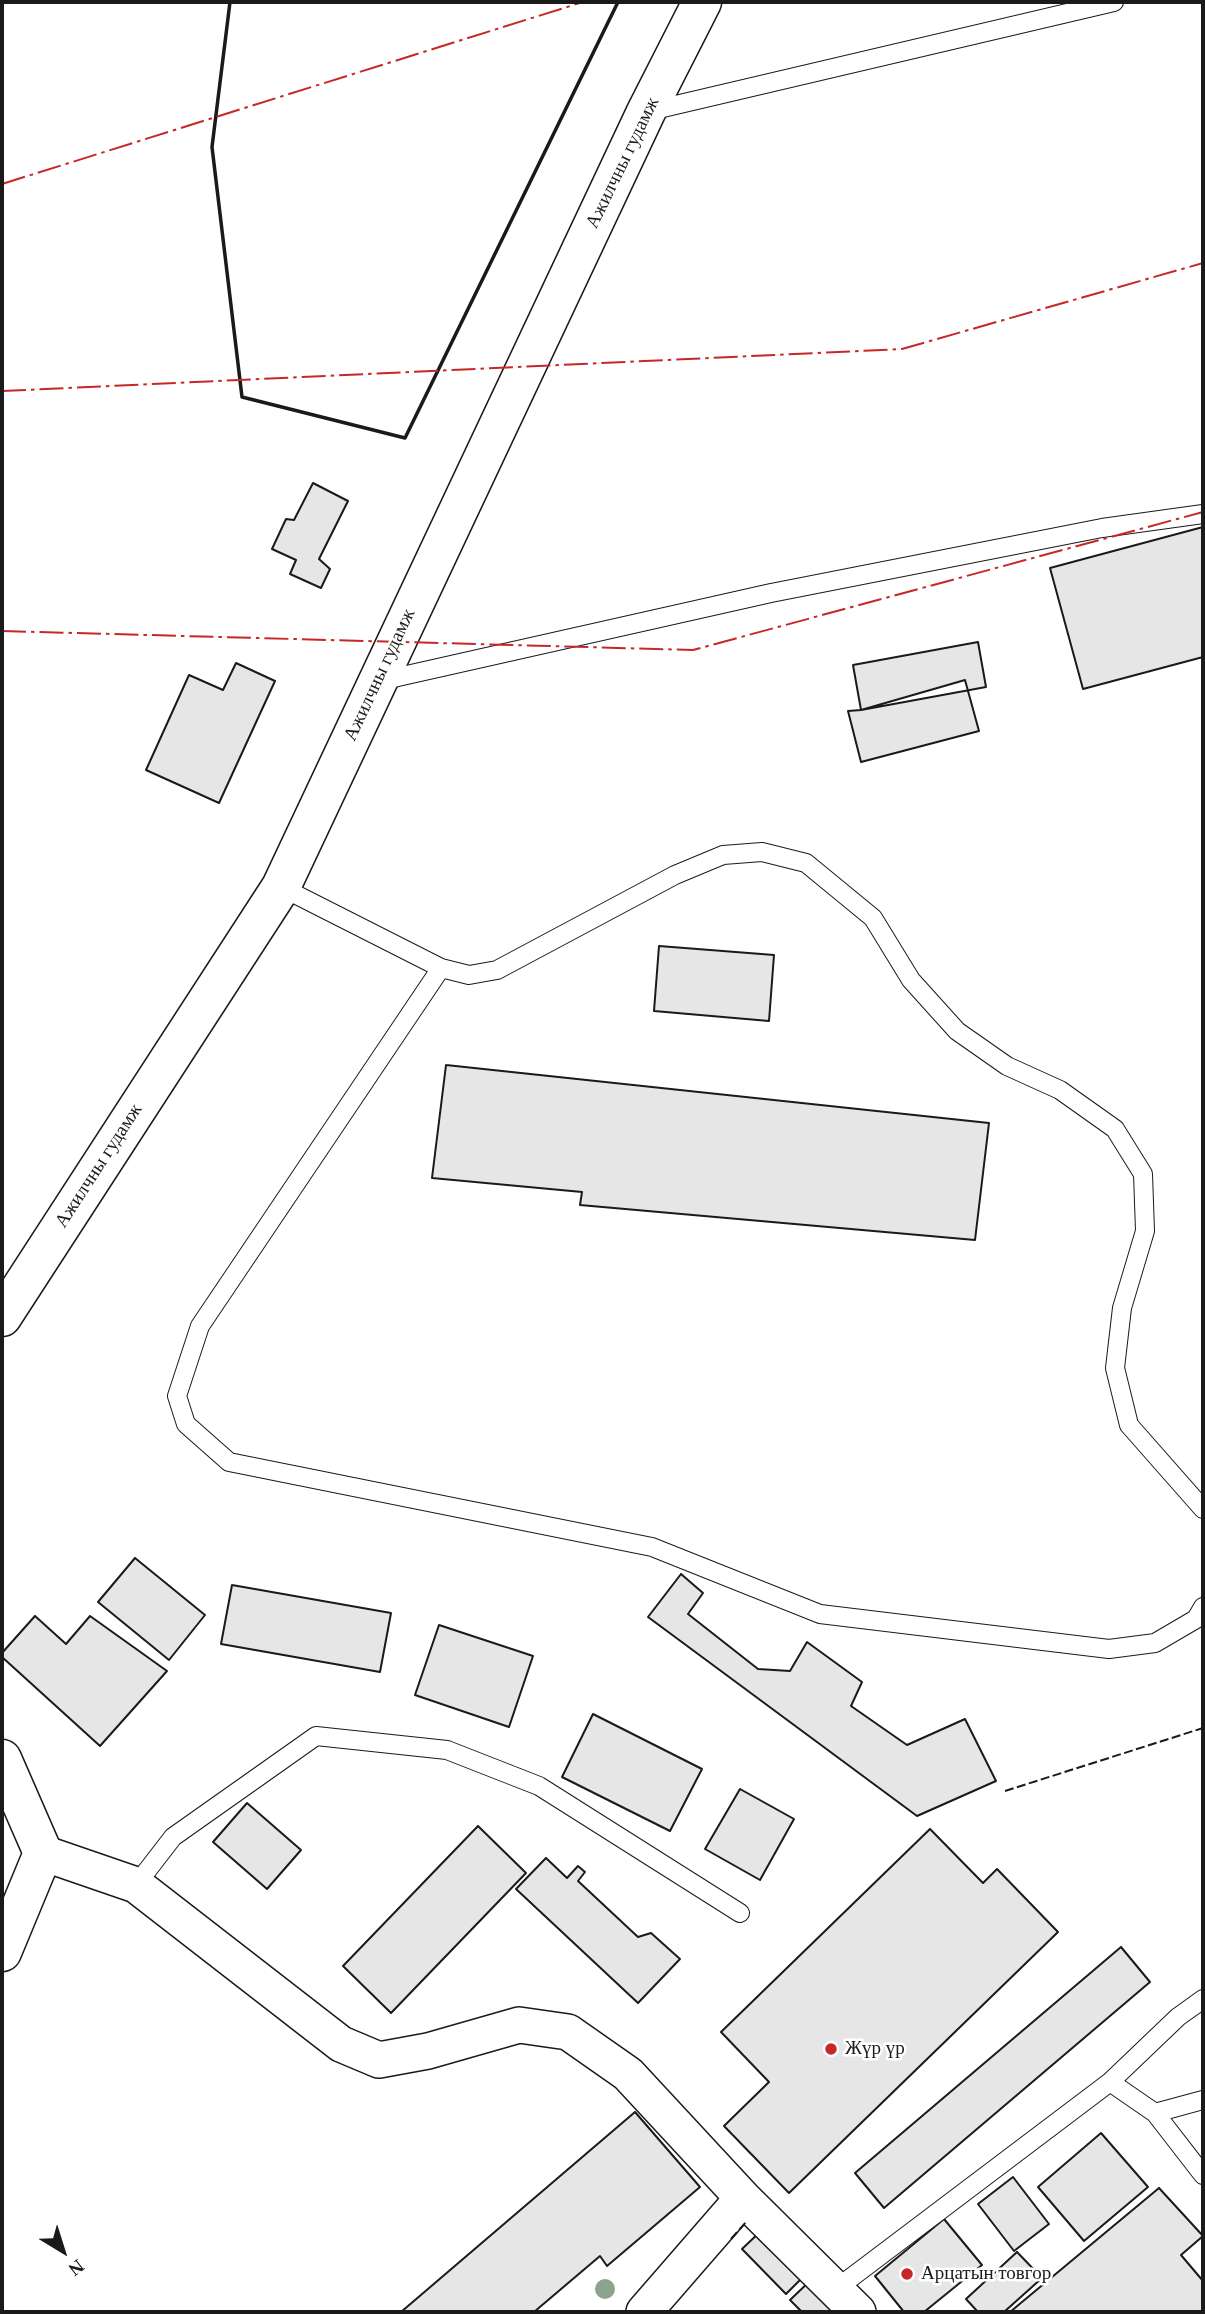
<!DOCTYPE html>
<html>
<head>
<meta charset="utf-8">
<style>
	body { margin:0 }
	#map { position:relative; width:1205px; height:2314px; overflow:hidden; background:#fff; font-family:"Times New Roman",serif }
	canvas { display:block }
	.frame { position:absolute; inset:0; border:4px solid #1a1a1a; pointer-events:none }
	.north { position:absolute; left:28px; top:2216px; width:70px; height:70px; -webkit-text-stroke:5px #fff; paint-order:stroke; rotate:142deg; font-size:19px; font-weight:700; line-height:28px; text-align:center; color:#1a1a1a }
	.north::after { content:''; display:block; margin:auto; width:24px; height:32px; background:#1a1a1a; clip-path:polygon(50% 0,100% 100%,50% 72%,0 100%) }
</style>
</head>
<body>
<div id="map">
<canvas width="1205" height="2314"></canvas>
<div class="frame"></div>
<div class="north">N</div>
</div>
<script>
const context = document.querySelector('canvas').getContext('2d');
context.lineJoin = 'round';
function fill(path, color) {
  context.fillStyle = color;
  context.fill(path, 'evenodd');
}
function toPath(rows) {
  const path = new Path2D();
  for (const r of rows) {
    path.moveTo(r[0], r[1]);
    for (let i = 2; i < r.length; i += 2) path.lineTo(r[i], r[i + 1]);
  }
  return path;
}
function strokePath(path, color, width, dash) {
  context.strokeStyle = color;
  context.lineWidth = width;
  context.lineCap = dash ? 'butt' : 'round';
  context.setLineDash(dash || []);
  context.stroke(path);
}
function write(font, color, halo, rows, align = 'center') {
  context.font = font + ' "Times New Roman",serif';
  context.lineWidth = 5;
  context.setLineDash([]);
  context.textBaseline = 'middle';
  context.strokeStyle = halo;
  context.fillStyle = color;
  for (const [text, x, y, turn = 0] of rows) {
    context.save();
    context.translate(x, y);
    context.rotate((+turn || 0) * Math.PI / 180);
    context.textAlign = isNaN(turn) ? turn : align;
    if (halo) context.strokeText(text, 0, 0);
    context.fillText(text, 0, 0);
    context.restore();
  }
}
const building = toPath([
	[313,483,348,501,319,559,330,569,321,588,290,574,296,560,272,549,286,519,294,520,313,483],
	[1203,527,1203,657,1083,689,1050,568,1203,527],
	[978,642,986,687,861,710,853,665,978,642],
	[236,663,275,681,219,803,146,770,189,675,223,690,236,663],
	[965,680,979,731,861,762,848,711,861,710,965,680],
	[659,946,774,955,769,1021,654,1011,659,946],
	[446,1065,989,1123,975,1240,580,1205,582,1192,432,1178,446,1065],
	[135,1558,205,1615,169,1660,98,1602,135,1558],
	[681,1574,703,1593,688,1614,758,1669,790,1671,807,1642,862,1682,851,1706,907,1745,965,1719,996,1781,917,1816,648,1617,681,1574],
	[232,1585,391,1613,380,1672,221,1644,232,1585],
	[35,1616,66,1644,90,1616,167,1671,100,1746,2,1657,2,1653,35,1616],
	[439,1625,533,1656,509,1727,415,1695,439,1625],
	[593,1714,702,1769,670,1831,562,1777,593,1714],
	[740,1789,794,1819,760,1880,705,1849,740,1789],
	[247,1803,301,1850,267,1889,213,1842,247,1803],
	[478,1826,526,1873,391,2013,343,1966,478,1826],
	[930,1829,983,1883,997,1869,1058,1932,789,2193,724,2126,769,2082,721,2032,930,1829],
	[546,1858,567,1878,578,1866,585,1872,578,1881,638,1937,651,1933,680,1959,638,2003,516,1889,546,1858],
	[1121,1947,1150,1982,884,2208,855,2173,1121,1947],
	[635,2112,700,2187,607,2266,600,2256,534,2312,401,2312,635,2112],
	[1101,2133,1148,2187,1084,2241,1038,2187,1101,2133],
	[1013,2177,1049,2224,1014,2251,978,2204,1013,2177],
	[1159,2188,1203,2236,1181,2255,1203,2281,1203,2312,1010,2312,1159,2188],
	[944,2219,982,2265,924,2312,904,2312,875,2276,944,2219],
	[763,2229,806,2274,786,2294,742,2249,763,2229],
	[1017,2252,1042,2278,1004,2312,978,2312,966,2299,1017,2252],
	[812,2279,843,2312,802,2312,790,2300,812,2279]
]);
const lane = toPath([
	[650,111,1114,2],
	[380,681,771,593,1102,528,1203,514],
	[281,887,441,968,469,975,497,970,675,875,723,855,762,852,806,863,873,918,911,980,957,1031,1007,1066,1060,1090,1115,1129,1143,1174,1145,1231,1122,1308,1115,1368,1129,1425,1203,1509],
	[441,968,200,1326,177,1396,186,1424,229,1462,652,1547,820,1614,1109,1649,1155,1643,1196,1619,1203,1607],
	[136,1885,173,1837,316,1736,447,1750,539,1786,740,1913],
	[1110,2082,1155,2113,1203,2100],
	[1155,2113,1203,2175],
	[836,2289,1110,2082,1178,2017,1203,1999]
]);
const street = toPath([
	[43,1853,136,1885,341,2044,379,2060,428,2051,519,2025,568,2032,628,2074,743,2198,858,2312],
	[644,2312,743,2198]
]);
const secondary = toPath([
	[2,1317,281,887,646,112,702,2],
	[2,1759,43,1853,2,1952]
]);
const fence = toPath([
	[1005,1791,1203,1728],
	[731,2239,747,2221]
]);
const wall = toPath([
	[230,2,212,147,242,397,405,438,618,2]
]);
const power = toPath([
	[2,184,583,2],
	[2,391,902,349,1203,263],
	[2,631,693,650,1203,512]
]);
const trees = [
	[605,2289]
];
const markers = [
	[831,2049,7,"#c62828"],
	[907,2274,7,"#c62828"]
];
const streetNames = [
	["Ажилчны гудамж",623,163,-64],
	["Ажилчны гудамж",380,675,-65],
	["Ажилчны гудамж",99,1166,-57]
];
const poiNames = [
	["Жүр үр",845,2049],
	["Арцатын товгор",921,2274]
];
fill(building, '#e6e6e6');
strokePath(building, '#1a1a1a', 2);
strokePath(lane, '#1a1a1a', 20);
strokePath(street, '#1a1a1a', 38);
strokePath(secondary, '#1a1a1a', 41);
strokePath(lane, '#fff', 18);
strokePath(street, '#fff', 35);
strokePath(secondary, '#fff', 38);
strokePath(fence, '#1a1a1a', 2, [9, 3.5]);
strokePath(wall, '#1a1a1a', 3.5);
strokePath(power, '#c62828', 2, [24, 5, 3.5, 5]);
context.fillStyle = '#8aa48f';
for (const [x, y] of trees) {
  context.beginPath();
  context.arc(x, y, 10, 0, 2 * Math.PI);
  context.fill();
}
for (const [x, y, r, color] of markers) {
  const dot = new Path2D();
  dot.arc(x, y, r, 0, 2 * Math.PI);
  context.fillStyle = color;
  context.fill(dot);
  strokePath(dot, '#fff', 2.5);
}
write('19px', '#1a1a1a', '#fff', streetNames);
write('19px', '#1a1a1a', '#fff', poiNames, 'left');
</script>
</body>
</html>
